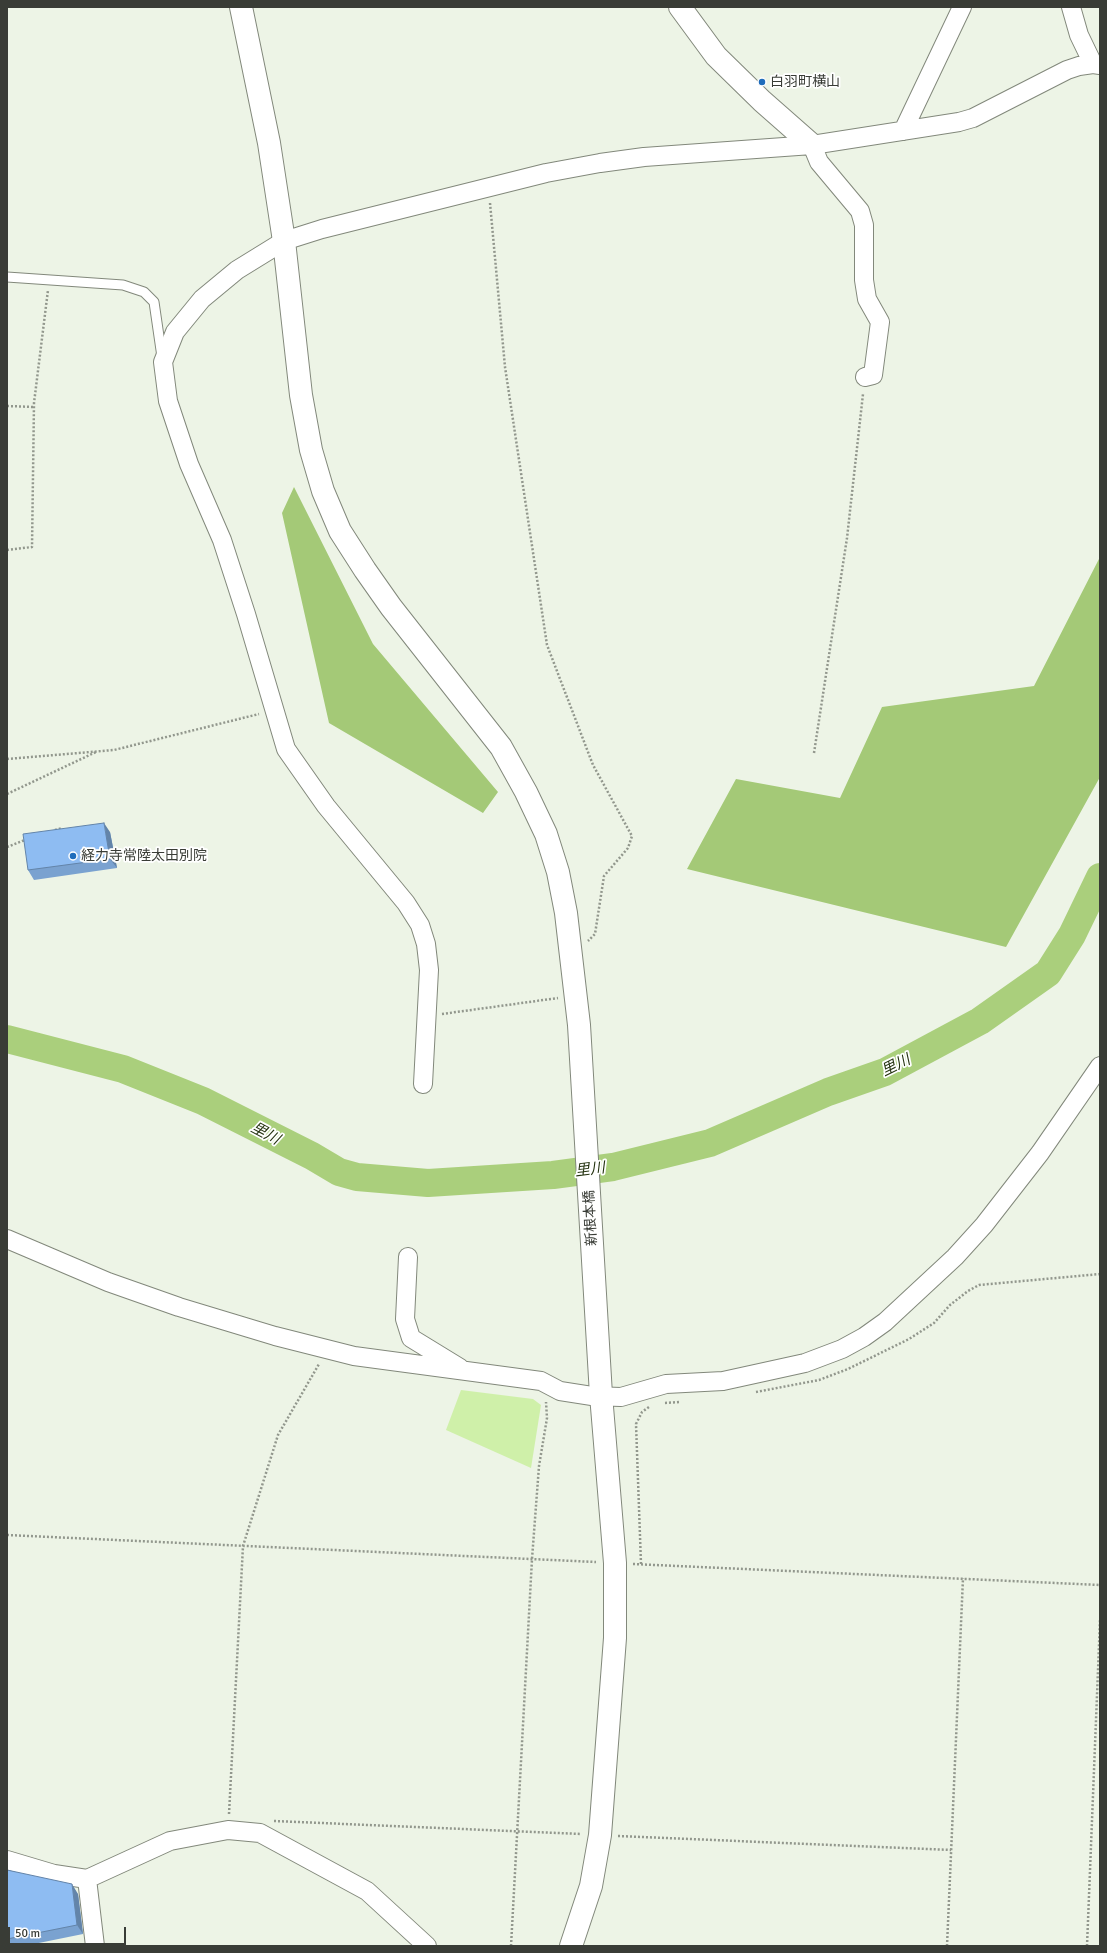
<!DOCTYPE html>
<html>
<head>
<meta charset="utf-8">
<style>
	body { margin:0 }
	#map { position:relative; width:1107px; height:1953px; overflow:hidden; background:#edf4e6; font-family:Signika,sans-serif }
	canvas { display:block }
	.frame { position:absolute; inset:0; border:8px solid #393c36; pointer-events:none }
	.scale { position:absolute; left:8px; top:1927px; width:118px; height:18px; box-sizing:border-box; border:2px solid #393c36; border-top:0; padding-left:5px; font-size:12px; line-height:14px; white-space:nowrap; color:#393c36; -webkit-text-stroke:3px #fff; paint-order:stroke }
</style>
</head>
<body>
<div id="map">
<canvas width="1107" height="1953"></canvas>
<div class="frame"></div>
<div class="scale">50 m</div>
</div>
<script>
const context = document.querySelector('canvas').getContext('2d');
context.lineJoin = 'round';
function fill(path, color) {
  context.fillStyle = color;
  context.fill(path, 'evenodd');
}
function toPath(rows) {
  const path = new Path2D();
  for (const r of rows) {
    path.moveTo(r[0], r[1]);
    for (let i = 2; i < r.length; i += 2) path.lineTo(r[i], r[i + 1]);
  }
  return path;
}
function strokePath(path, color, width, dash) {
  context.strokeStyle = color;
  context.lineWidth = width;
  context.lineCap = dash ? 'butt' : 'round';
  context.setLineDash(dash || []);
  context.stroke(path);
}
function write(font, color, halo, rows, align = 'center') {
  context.font = font + ' Signika,"Noto Sans JP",sans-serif';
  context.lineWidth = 3.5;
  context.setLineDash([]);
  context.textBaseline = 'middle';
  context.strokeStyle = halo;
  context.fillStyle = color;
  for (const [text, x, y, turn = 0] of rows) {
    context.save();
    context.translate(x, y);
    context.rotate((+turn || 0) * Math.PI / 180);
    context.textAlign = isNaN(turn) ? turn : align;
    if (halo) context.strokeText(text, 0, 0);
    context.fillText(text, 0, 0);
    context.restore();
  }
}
const green = toPath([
	[461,1390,533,1399,541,1405,531,1468,446,1430]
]);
const forest = toPath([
	[294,487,373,644,498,792,483,813,329,723,282,513],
	[1100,557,1100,777,1006,947,687,869,736,779,840,798,882,707,1034,686]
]);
const river = toPath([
	[7,1039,123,1069,203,1101,312,1156,339,1172,357,1177,428,1183,553,1175,613,1167,710,1143,828,1092,885,1072,980,1021,1048,973,1072,935,1100,877]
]);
const path = toPath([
	[490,203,505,367,547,645,593,765,632,836,628,848,604,876,595,934,588,941],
	[7,406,34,407],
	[7,550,32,547,34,403,48,290],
	[814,753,847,538,863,394],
	[7,759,114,750,259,714],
	[7,794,96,752],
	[55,830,62,828],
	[7,847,25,840],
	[442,1014,558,998],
	[756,1392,819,1380,848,1369,909,1339,934,1323,950,1305,968,1291,979,1285,1100,1274],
	[665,1403,680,1402],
	[7,1535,596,1562],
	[633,1564,1100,1585],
	[641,1564,636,1424,642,1412,649,1407],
	[229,1814,243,1546,278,1435,319,1364],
	[274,1821,581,1834],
	[618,1836,951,1850],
	[511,1946,532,1559,539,1466,547,1418,546,1402],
	[947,1946,963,1578],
	[1087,1946,1100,1620]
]);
const service = toPath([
	[7,277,123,285,144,292,154,302,162,357]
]);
const minor = toPath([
	[1071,7,1079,35,1093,64],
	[903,131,962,7],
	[812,145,819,162,860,211,864,225,864,280,867,299,880,322,873,375,865,377],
	[423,1084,429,970,426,944,420,925,406,903,326,806,286,749,246,614,222,540,189,464,168,401,163,362,175,332,202,299,237,270,284,241,322,229,546,173,600,163,644,157,812,145,959,122,973,118,1067,70,1079,66,1093,64,1100,65],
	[7,1239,108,1282,179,1307,275,1336,354,1356,541,1381,560,1391,592,1396,621,1397,666,1384,723,1381,805,1363,842,1349,864,1337,885,1322,955,1257,984,1225,1040,1153,1100,1066],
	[408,1257,405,1319,411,1338,460,1368],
	[7,1860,54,1874,87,1879,95,1946],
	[87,1879,170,1841,228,1830,260,1833,367,1891,427,1946]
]);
const tertiary = toPath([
	[241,7,269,143,284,241,301,395,311,450,323,491,340,531,365,570,391,607,501,747,526,792,546,834,558,872,566,913,579,1025,601,1395,615,1563,615,1638,600,1835,591,1886,571,1946],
	[680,7,716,56,762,101,812,145]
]);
const wall = toPath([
	[110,832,117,868,34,880,28,870],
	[7,1870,78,1894,83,1934,24,1946,7,1946]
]);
const shadedWall = toPath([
	[104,823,110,832,117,868,110,859],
	[72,1884,78,1894,83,1934,77,1925]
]);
const building = toPath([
	[104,823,110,859,28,870,23,834,104,823],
	[7,1870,72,1884,77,1925,7,1939,7,1870]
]);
const markers = [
	[762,82,4,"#1e6cbb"],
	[73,856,4,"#1e6cbb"]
];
const poiNames = [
	["白羽町横山",770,82],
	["経力寺常陸太田別院",81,856]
];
const streetNames = [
	["新根本橋",591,1218,-93]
];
const waterNames = [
	["里川",896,1066,-26],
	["里川",265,1134,28],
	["里川",590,1170,-7]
];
fill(green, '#cff0a9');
fill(forest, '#a4c977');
strokePath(river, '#aacf7c', 28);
strokePath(service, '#82887b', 11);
strokePath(minor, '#82887b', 20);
strokePath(tertiary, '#82887b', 24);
strokePath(path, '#92978d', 2.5, [2, 2]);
strokePath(service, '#fff', 9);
strokePath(minor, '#fff', 18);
strokePath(tertiary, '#fff', 22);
fill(wall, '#7aa2d0');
fill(shadedWall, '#6384a9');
fill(building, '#8ebcf2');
strokePath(building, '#6384a9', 1);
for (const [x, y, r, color] of markers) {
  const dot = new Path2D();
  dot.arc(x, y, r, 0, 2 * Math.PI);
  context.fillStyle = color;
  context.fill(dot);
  strokePath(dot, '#fff', 1.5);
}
write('14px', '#393c36', '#fff', poiNames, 'left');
write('14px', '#393c36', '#fff', streetNames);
write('italic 15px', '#253311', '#fff', waterNames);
</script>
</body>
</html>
